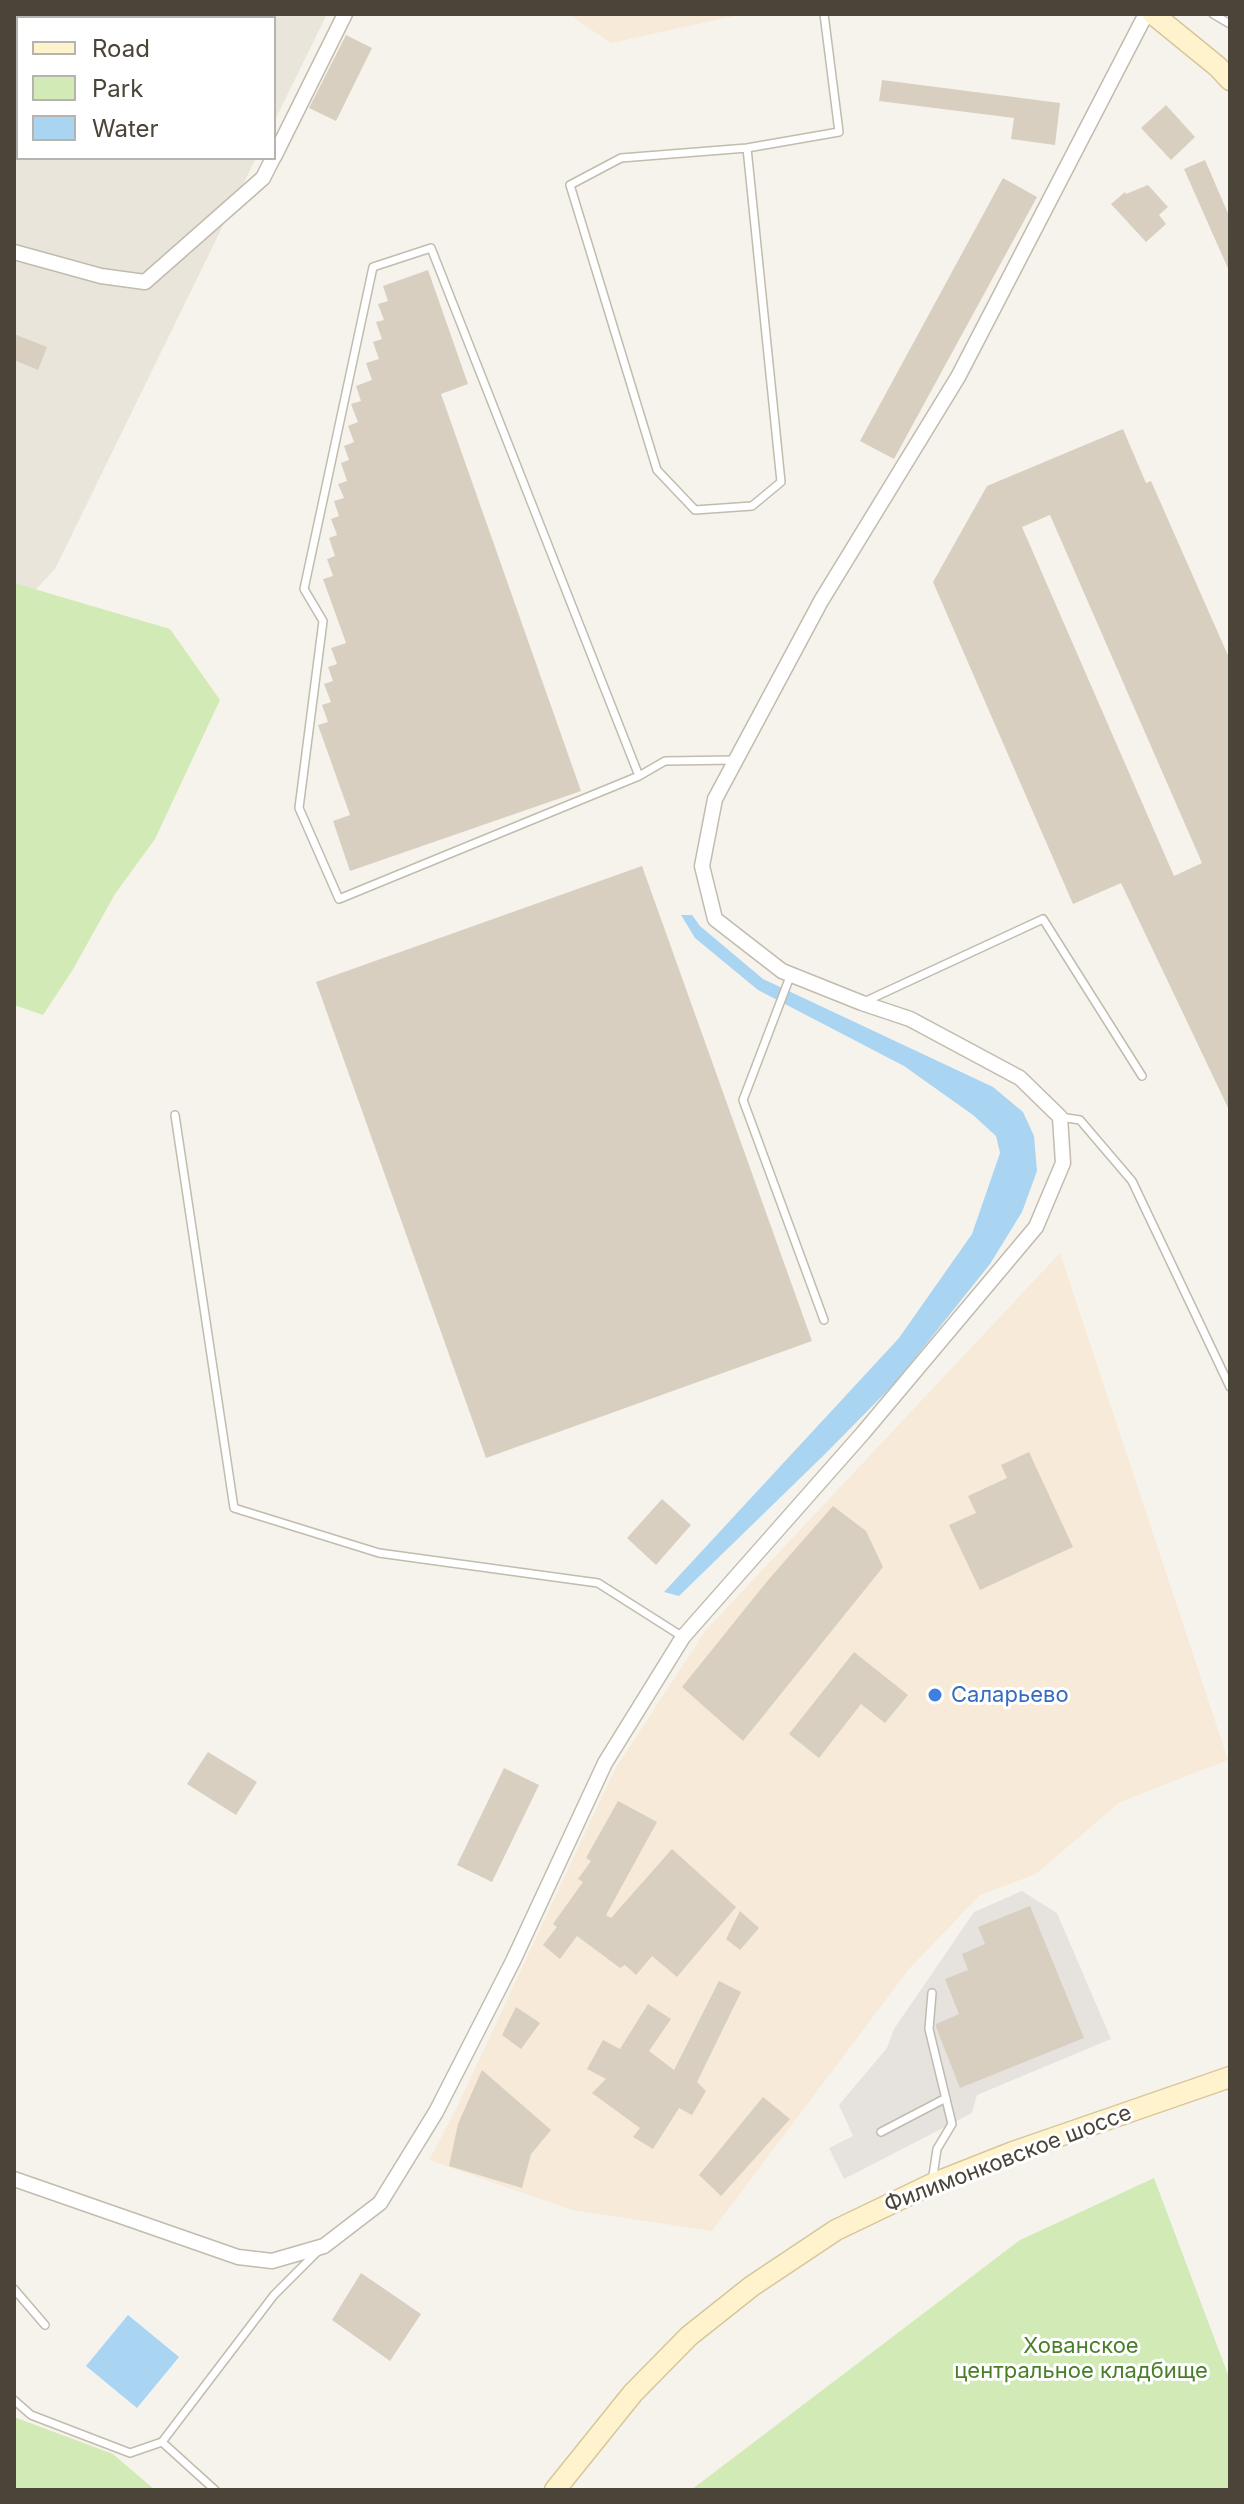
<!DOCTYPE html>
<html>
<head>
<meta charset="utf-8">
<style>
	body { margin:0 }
	#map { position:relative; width:1244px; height:2504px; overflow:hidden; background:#f6f3ec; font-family:Inter,sans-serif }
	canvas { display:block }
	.frame { position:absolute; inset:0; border:16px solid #4b4439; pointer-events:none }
	.legend { position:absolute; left:16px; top:16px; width:260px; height:144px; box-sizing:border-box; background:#fff; border:2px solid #b7b4b0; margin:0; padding:10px 14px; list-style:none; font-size:24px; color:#4b4439 }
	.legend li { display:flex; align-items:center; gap:16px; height:40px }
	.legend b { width:40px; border:2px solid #b7b4b0 }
</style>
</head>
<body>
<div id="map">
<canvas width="1244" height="2504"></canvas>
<div class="frame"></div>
<ul class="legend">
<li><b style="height:10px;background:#fff3cd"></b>Road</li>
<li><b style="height:22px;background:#d2eab5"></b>Park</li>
<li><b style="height:22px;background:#a9d4f2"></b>Water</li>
</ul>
</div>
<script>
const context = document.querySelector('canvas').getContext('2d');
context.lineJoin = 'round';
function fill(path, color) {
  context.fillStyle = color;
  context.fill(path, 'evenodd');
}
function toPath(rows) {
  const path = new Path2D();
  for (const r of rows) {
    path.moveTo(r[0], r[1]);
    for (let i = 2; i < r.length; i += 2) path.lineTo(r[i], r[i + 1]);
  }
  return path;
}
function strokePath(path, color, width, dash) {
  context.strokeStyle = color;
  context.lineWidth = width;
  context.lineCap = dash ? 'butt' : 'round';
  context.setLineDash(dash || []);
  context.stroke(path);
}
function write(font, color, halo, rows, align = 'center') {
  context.font = font + ' Inter,sans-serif';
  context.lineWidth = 6;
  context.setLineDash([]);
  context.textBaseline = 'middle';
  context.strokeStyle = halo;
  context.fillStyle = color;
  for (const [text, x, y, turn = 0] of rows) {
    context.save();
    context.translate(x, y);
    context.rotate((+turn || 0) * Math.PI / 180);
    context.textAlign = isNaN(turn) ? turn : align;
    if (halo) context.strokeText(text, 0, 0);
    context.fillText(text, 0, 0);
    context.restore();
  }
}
const residential = toPath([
	[14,14,327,14,274,122,274,18,18,18,18,158,256,158,55,569,14,613]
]);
const commercial = toPath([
	[568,14,743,14,611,43],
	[1060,1253,1228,1760,1120,1802,1036,1874,980,1895,909,1969,712,2231,572,2210,429,2160,456,2109,615,1769,706,1630]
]);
const industrial = toPath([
	[1022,1891,1057,1913,1111,2039,977,2095,972,2113,844,2179,829,2148,853,2136,839,2105,887,2048,894,2029,974,1912]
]);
const green = toPath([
	[14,583,170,629,220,700,155,839,115,894,72,971,43,1015,14,1005],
	[1154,2178,1230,2380,1230,2490,691,2490,1020,2240],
	[14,2417,113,2454,155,2490,14,2490]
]);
const water = toPath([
	[681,915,692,915,700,926,763,979,993,1087,1023,1112,1034,1136,1037,1171,1022,1212,990,1264,895,1383,826,1453,679,1596,664,1592,899,1338,972,1234,1000,1153,996,1136,973,1115,904,1066,758,990,695,938],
	[128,2315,179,2357,137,2408,86,2366]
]);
const building = toPath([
	[346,35,372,48,336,121,309,108],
	[882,80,1060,103,1055,145,1011,139,1014,118,879,101],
	[1166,105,1195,137,1171,160,1141,128],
	[1205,160,1230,218,1230,273,1184,169],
	[1003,178,1037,197,894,459,860,441],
	[1148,185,1168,207,1159,215,1166,224,1146,242,1111,204,1125,192,1126,194],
	[428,270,468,384,441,394,581,791,350,871,333,821,350,815,318,725,328,722,322,705,331,702,324,684,333,681,328,667,337,664,331,648,346,643,323,579,333,576,327,559,335,556,329,538,337,535,331,519,339,516,334,501,344,498,338,484,347,481,341,463,349,460,344,446,354,442,348,426,358,422,351,404,361,401,356,386,372,380,366,363,379,359,373,342,382,339,376,322,384,320,378,304,388,301,383,286],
	[14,334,47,347,38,370,14,360],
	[1123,429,1146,483,1151,481,1230,660,1230,1112,1121,883,1073,904,933,582,987,486],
	[1050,515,1202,863,1174,876,1022,527],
	[642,866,812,1341,486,1458,316,982],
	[1029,1452,1073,1547,980,1590,949,1525,976,1513,968,1496,1007,1478,1001,1465],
	[662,1499,691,1525,656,1565,627,1538],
	[833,1506,866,1531,883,1567,743,1741,682,1687,769,1579],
	[854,1652,908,1695,885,1723,861,1704,819,1758,789,1734],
	[208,1752,257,1782,236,1815,187,1784],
	[504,1768,539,1785,492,1882,457,1865],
	[618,1801,657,1822,606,1915,611,1918,672,1849,736,1907,677,1977,652,1956,636,1975,625,1965,620,1968,577,1936,560,1959,543,1945,557,1927,553,1924,583,1882,578,1879,591,1861,586,1858],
	[1030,1906,1084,2038,960,2088,936,2027,936,2024,959,2014,945,1979,968,1970,962,1954,985,1944,978,1927],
	[740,1911,759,1928,740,1950,726,1939],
	[719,1981,741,1992,697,2082,706,2091,692,2115,679,2108,653,2149,633,2137,640,2128,592,2093,606,2079,587,2069,603,2040,620,2049,648,2004,671,2019,649,2051,674,2070],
	[516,2007,540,2023,521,2049,502,2035],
	[482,2070,551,2130,531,2154,522,2188,449,2166,458,2124],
	[763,2097,790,2119,721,2196,699,2175],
	[361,2273,421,2314,390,2361,332,2320]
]);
const service = toPath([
	[1213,14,1230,24],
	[747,148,781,482,752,506,695,510,657,470,570,185,621,158,747,148,839,132,824,14],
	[639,776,431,248,373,267,304,589,323,621,299,808,339,899,639,776,665,761,736,760],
	[791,974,743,1100,824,1320],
	[864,1002,1043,919,1142,1076],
	[175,1115,234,1508,379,1553,598,1583,683,1637],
	[1060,1117,1080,1120,1132,1181,1230,1387],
	[932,1993,929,2029,952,2124,937,2149,932,2182],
	[881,2132,946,2098],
	[14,2289,45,2325],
	[14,2400,31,2415,130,2453,162,2442],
	[215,2490,162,2442,274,2295,318,2251]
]);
const minor = toPath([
	[274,157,345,14],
	[14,252,101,276,145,282,263,178,273,158],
	[14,2179,238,2257,272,2261,324,2246,380,2203,436,2112,513,1961,605,1763,683,1637,863,1433,1036,1227,1063,1163,1060,1117,1020,1078,910,1019,862,1003,782,971,715,919,702,866,715,799,821,601,958,377,1146,14]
]);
const secondary = toPath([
	[1153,14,1218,67,1230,80],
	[555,2490,633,2393,689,2336,752,2286,836,2230,932,2184,1013,2152,1230,2077]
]);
const markers = [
	[935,1695,8,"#3f7fe0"]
];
const shopNames = [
	["Саларьево",951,1695]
];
const streetNames = [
	["Филимонковское шоссе",1008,2159,-21]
];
const parkNames = [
	["Хованское",1081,2346],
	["центральное кладбище",1081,2371]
];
fill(residential, '#eae5da');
fill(commercial, '#f7ead8');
fill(industrial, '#e6e2dd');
fill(green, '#d2eab5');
fill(water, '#a9d4f2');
fill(building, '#d8cfc1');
strokePath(service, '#c2bbae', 10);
strokePath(minor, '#c2bbae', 17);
strokePath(secondary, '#d6c79b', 23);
strokePath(service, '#fff', 7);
strokePath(minor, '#fff', 14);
strokePath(secondary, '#fff3cd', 20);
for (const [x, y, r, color] of markers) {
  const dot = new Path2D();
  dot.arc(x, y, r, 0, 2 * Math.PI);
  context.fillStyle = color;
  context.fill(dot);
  strokePath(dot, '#fff', 3);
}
write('22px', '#366cbe', '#fff', shopNames, 'left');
write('22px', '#4b4439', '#fff', streetNames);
write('22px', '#4a7f2a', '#fff', parkNames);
</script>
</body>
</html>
